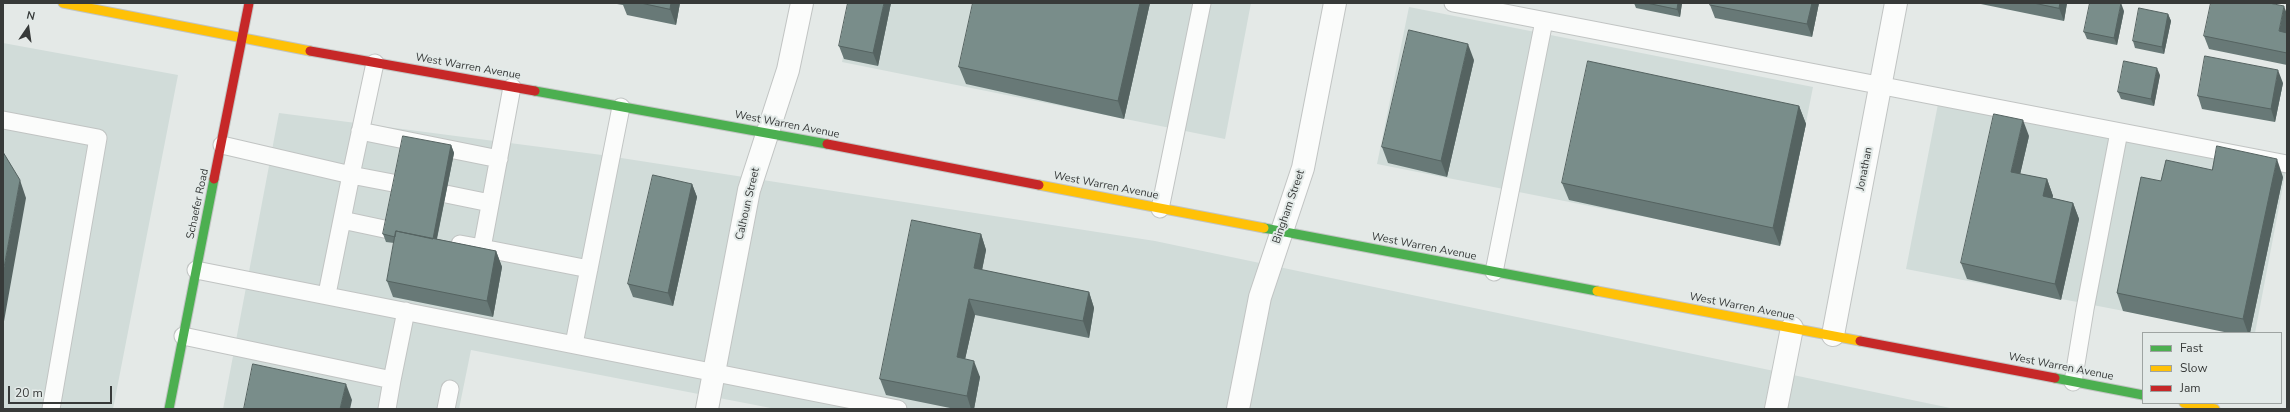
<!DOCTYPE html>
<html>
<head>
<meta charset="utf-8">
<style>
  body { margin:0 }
  #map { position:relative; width:2290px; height:412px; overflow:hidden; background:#e4e9e7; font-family:"Nunito Sans",sans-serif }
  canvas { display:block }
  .frame { position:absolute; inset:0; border:4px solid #373a39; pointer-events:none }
  .legend { position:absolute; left:2142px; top:332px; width:140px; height:72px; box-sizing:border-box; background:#e3eae8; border:1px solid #9ea4a2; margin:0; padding:5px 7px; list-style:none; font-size:12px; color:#373a39 }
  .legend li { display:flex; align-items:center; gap:8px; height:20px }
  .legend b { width:20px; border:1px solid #9ea4a2 }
  .north { position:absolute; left:8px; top:8px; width:40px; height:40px; -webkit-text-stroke:3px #e3eae8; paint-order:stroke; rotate:13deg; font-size:11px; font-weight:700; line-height:16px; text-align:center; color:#373a39 }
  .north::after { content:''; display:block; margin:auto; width:14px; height:18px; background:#373a39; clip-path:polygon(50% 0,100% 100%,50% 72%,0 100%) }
  .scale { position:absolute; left:8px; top:386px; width:104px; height:18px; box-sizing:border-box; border:2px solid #373a39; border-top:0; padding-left:5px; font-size:12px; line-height:14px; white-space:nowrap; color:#373a39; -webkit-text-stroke:3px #e3eae8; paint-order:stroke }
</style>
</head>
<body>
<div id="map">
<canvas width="2290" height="412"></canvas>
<div class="frame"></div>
<ul class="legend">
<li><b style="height:5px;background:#4caf50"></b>Fast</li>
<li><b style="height:5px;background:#ffc107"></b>Slow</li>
<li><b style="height:5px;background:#c62828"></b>Jam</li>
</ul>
<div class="north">N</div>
<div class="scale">20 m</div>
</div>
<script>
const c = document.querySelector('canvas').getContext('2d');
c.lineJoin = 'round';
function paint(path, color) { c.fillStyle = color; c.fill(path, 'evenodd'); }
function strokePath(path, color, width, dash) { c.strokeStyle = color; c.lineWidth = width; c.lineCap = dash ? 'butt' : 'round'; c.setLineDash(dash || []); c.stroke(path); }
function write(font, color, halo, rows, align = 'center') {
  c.font = font + ' "Nunito Sans",sans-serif'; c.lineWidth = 4; c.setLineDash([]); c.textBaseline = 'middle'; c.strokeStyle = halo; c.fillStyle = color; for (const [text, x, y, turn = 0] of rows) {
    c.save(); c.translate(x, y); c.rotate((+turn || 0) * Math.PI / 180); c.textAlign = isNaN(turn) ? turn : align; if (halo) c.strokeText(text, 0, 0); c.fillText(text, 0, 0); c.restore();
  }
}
paint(new Path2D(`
  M854,3H1251L1225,139L842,62Z
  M1409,7L1813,87L1782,244L1377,164Z
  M3,43L178,75L113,409H3Z
  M1938,104L2286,170L2255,333H2238L1906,269Z
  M279,113L602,155L1155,241L1955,409H776L471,350L459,409H223Z`), '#d1dcd9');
const lane = new Path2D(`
  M1453,3L2287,164
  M3,120L98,138L51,409
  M360,131L499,159
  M222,145L351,175L375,63
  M446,194L490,203
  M1160,209L1202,3
  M342,220L389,230
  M460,244L482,248L512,87
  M482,248L589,269
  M196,270L898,409
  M1494,272L1544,21
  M327,294L351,175L398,184
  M183,336L392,380L387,409
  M574,344L621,107
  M392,380L406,311
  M2073,382L2085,309L2119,132
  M446,409L450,389`);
const street = new Path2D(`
  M1833,335L1896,3
  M707,409L749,190L788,70L802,3
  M1238,409L1260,297L1303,168L1335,3
  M1776,409L1792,328`);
const fast = new Path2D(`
  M535,91L827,144
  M1264,228L1597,291
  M2055,378L2143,395
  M169,409L214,179`);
const slow = new Path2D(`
  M63,3L310,51
  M1039,185L1264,228
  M1597,291L1860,341
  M2184,403L2215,409`);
const jam = new Path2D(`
  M310,51L535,91
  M827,144L1039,185
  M214,179L249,3
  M1860,341L2055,378`);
strokePath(lane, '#c1c4c3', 19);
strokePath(street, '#c1c4c3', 24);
strokePath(fast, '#c1c4c3', 11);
strokePath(slow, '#c1c4c3', 11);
strokePath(jam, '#c1c4c3', 11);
strokePath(lane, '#fbfcfb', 17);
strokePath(street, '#fbfcfb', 22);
strokePath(fast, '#4caf50', 9);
strokePath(slow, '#ffc107', 9);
strokePath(jam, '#c62828', 9);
paint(new Path2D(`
  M611,3H680L676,25L627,15L623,5Z
  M891,3L878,66L844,59L839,46Z
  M1150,3L1124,119L966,84L959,67Z
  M1634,3H1682L1680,17L1636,8Z
  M1819,3L1812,37L1715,18L1710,5Z
  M1976,3H2067L2064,21Z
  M2124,11L2117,45L2087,39L2084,32Z
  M2168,14L2171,21L2164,54L2135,48L2133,41Z
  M2286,33H2287V65L2209,49L2204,36Z
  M1474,60L1447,177L1388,163L1382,147Z
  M2160,75L2154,106L2121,99L2118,92Z
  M2283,83L2275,122L2202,109L2198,96Z
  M1799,106L1806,124L1780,246L1569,200L1562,183Z
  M2029,136L2020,174L2047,179L2053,196L2052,198L2073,203L2079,219L2061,300L1967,279L1961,263Z
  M451,145L454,153L437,239L496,251L502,267L493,317L393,297L387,281L394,243L386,242L383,234Z
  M2212,170L2283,177L2250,333H2229L2123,311L2117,293L2161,181Z
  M692,184L697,197L673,306L633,297L628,284Z
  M981,234L986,250L982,270L1089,292L1094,308L1089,338L975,315L965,359L980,377L974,409H955L886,395L880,379Z`), '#687977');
paint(new Path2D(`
  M671,3H680L676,25L670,9Z
  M884,3H891L878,66L873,53Z
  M1140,3H1150L1124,119L1118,101Z
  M1678,3H1682L1680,17L1677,9Z
  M1812,3H1819L1812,37L1807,24Z
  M2060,3H2067L2064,21L2059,8Z
  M2121,3L2124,11L2117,45L2114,38Z
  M2284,6L2287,14V28L2284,44L2279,31Z
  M2168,14L2171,21L2164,54L2162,47Z
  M1468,44L1474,60L1447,177L1441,161Z
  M2157,68L2160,75L2154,106L2151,99Z
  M2278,70L2283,83L2275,122L2271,109Z
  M1799,106L1806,124L1780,246L1773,228Z
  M2023,120L2029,136L2017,188L2011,172Z
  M451,145L454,153L434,252L432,244Z
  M2277,159L2283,177L2250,333H2248L2243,319Z
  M2047,179L2053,196L2049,212L2043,196Z
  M20,180L26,198L3,327V273Z
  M692,184L697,197L673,306L668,293Z
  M2073,203L2079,219L2061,300L2055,284Z
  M981,234L986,250L979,285L974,268Z
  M496,251L502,267L493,317L487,301Z
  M1089,292L1094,308L1089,338L1083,321Z
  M969,299L975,315L962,373L957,357Z
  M974,361L980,377L974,409H971L967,396Z
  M346,384L352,400L350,409H340Z`), '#556361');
const building = new Path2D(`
  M641,3H671L670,9Z
  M848,3H884L873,53L839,46Z
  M973,3H1140L1118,101L959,67Z
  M1647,3H1678L1677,9Z
  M1711,3H1812L1807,24L1710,5Z
  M2034,3H2060L2059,8Z
  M2090,3H2121L2114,38L2084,32Z
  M2211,3H2269L2284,6L2279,31L2287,33V53L2204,36Z
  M2139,8L2168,14L2162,47L2133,41Z
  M1409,30L1468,44L1441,161L1382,147Z
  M2205,56L2278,70L2271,109L2198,96Z
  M1588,61L1799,106L1773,228L1562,183Z
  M2124,61L2157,68L2151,99L2118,92Z
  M1994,114L2023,120L2011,172L2047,179L2043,196L2073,203L2055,284L1961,263Z
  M403,136L451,145L433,239L396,231L395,237L383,234Z
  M2217,146L2277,159L2243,319L2117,293L2141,177L2161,181L2166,160L2212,170Z
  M3,152L20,180L3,273Z
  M653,175L692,184L668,293L628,284Z
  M912,220L981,234L974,268L1089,292L1083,321L969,299L957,357L974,361L967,396L880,379Z
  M396,231L496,251L487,301L387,281Z
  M253,364L346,384L340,409H244Z`);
paint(building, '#798d8a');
strokePath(building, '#556361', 1);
write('11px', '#373a39', '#e3eae8', [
  ["West Warren Avenue",468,67,10],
  ["West Warren Avenue",787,125,11],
  ["Jonathan",1865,169,-79],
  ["West Warren Avenue",1106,186,11],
  ["Schaefer Road",198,204,-78],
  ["Calhoun Street",748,204,-77],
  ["Bingham Street",1289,207,-71],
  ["West Warren Avenue",1424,247,11],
  ["West Warren Avenue",1742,307,11],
  ["West Warren Avenue",2061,367,11]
]);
</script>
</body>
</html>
